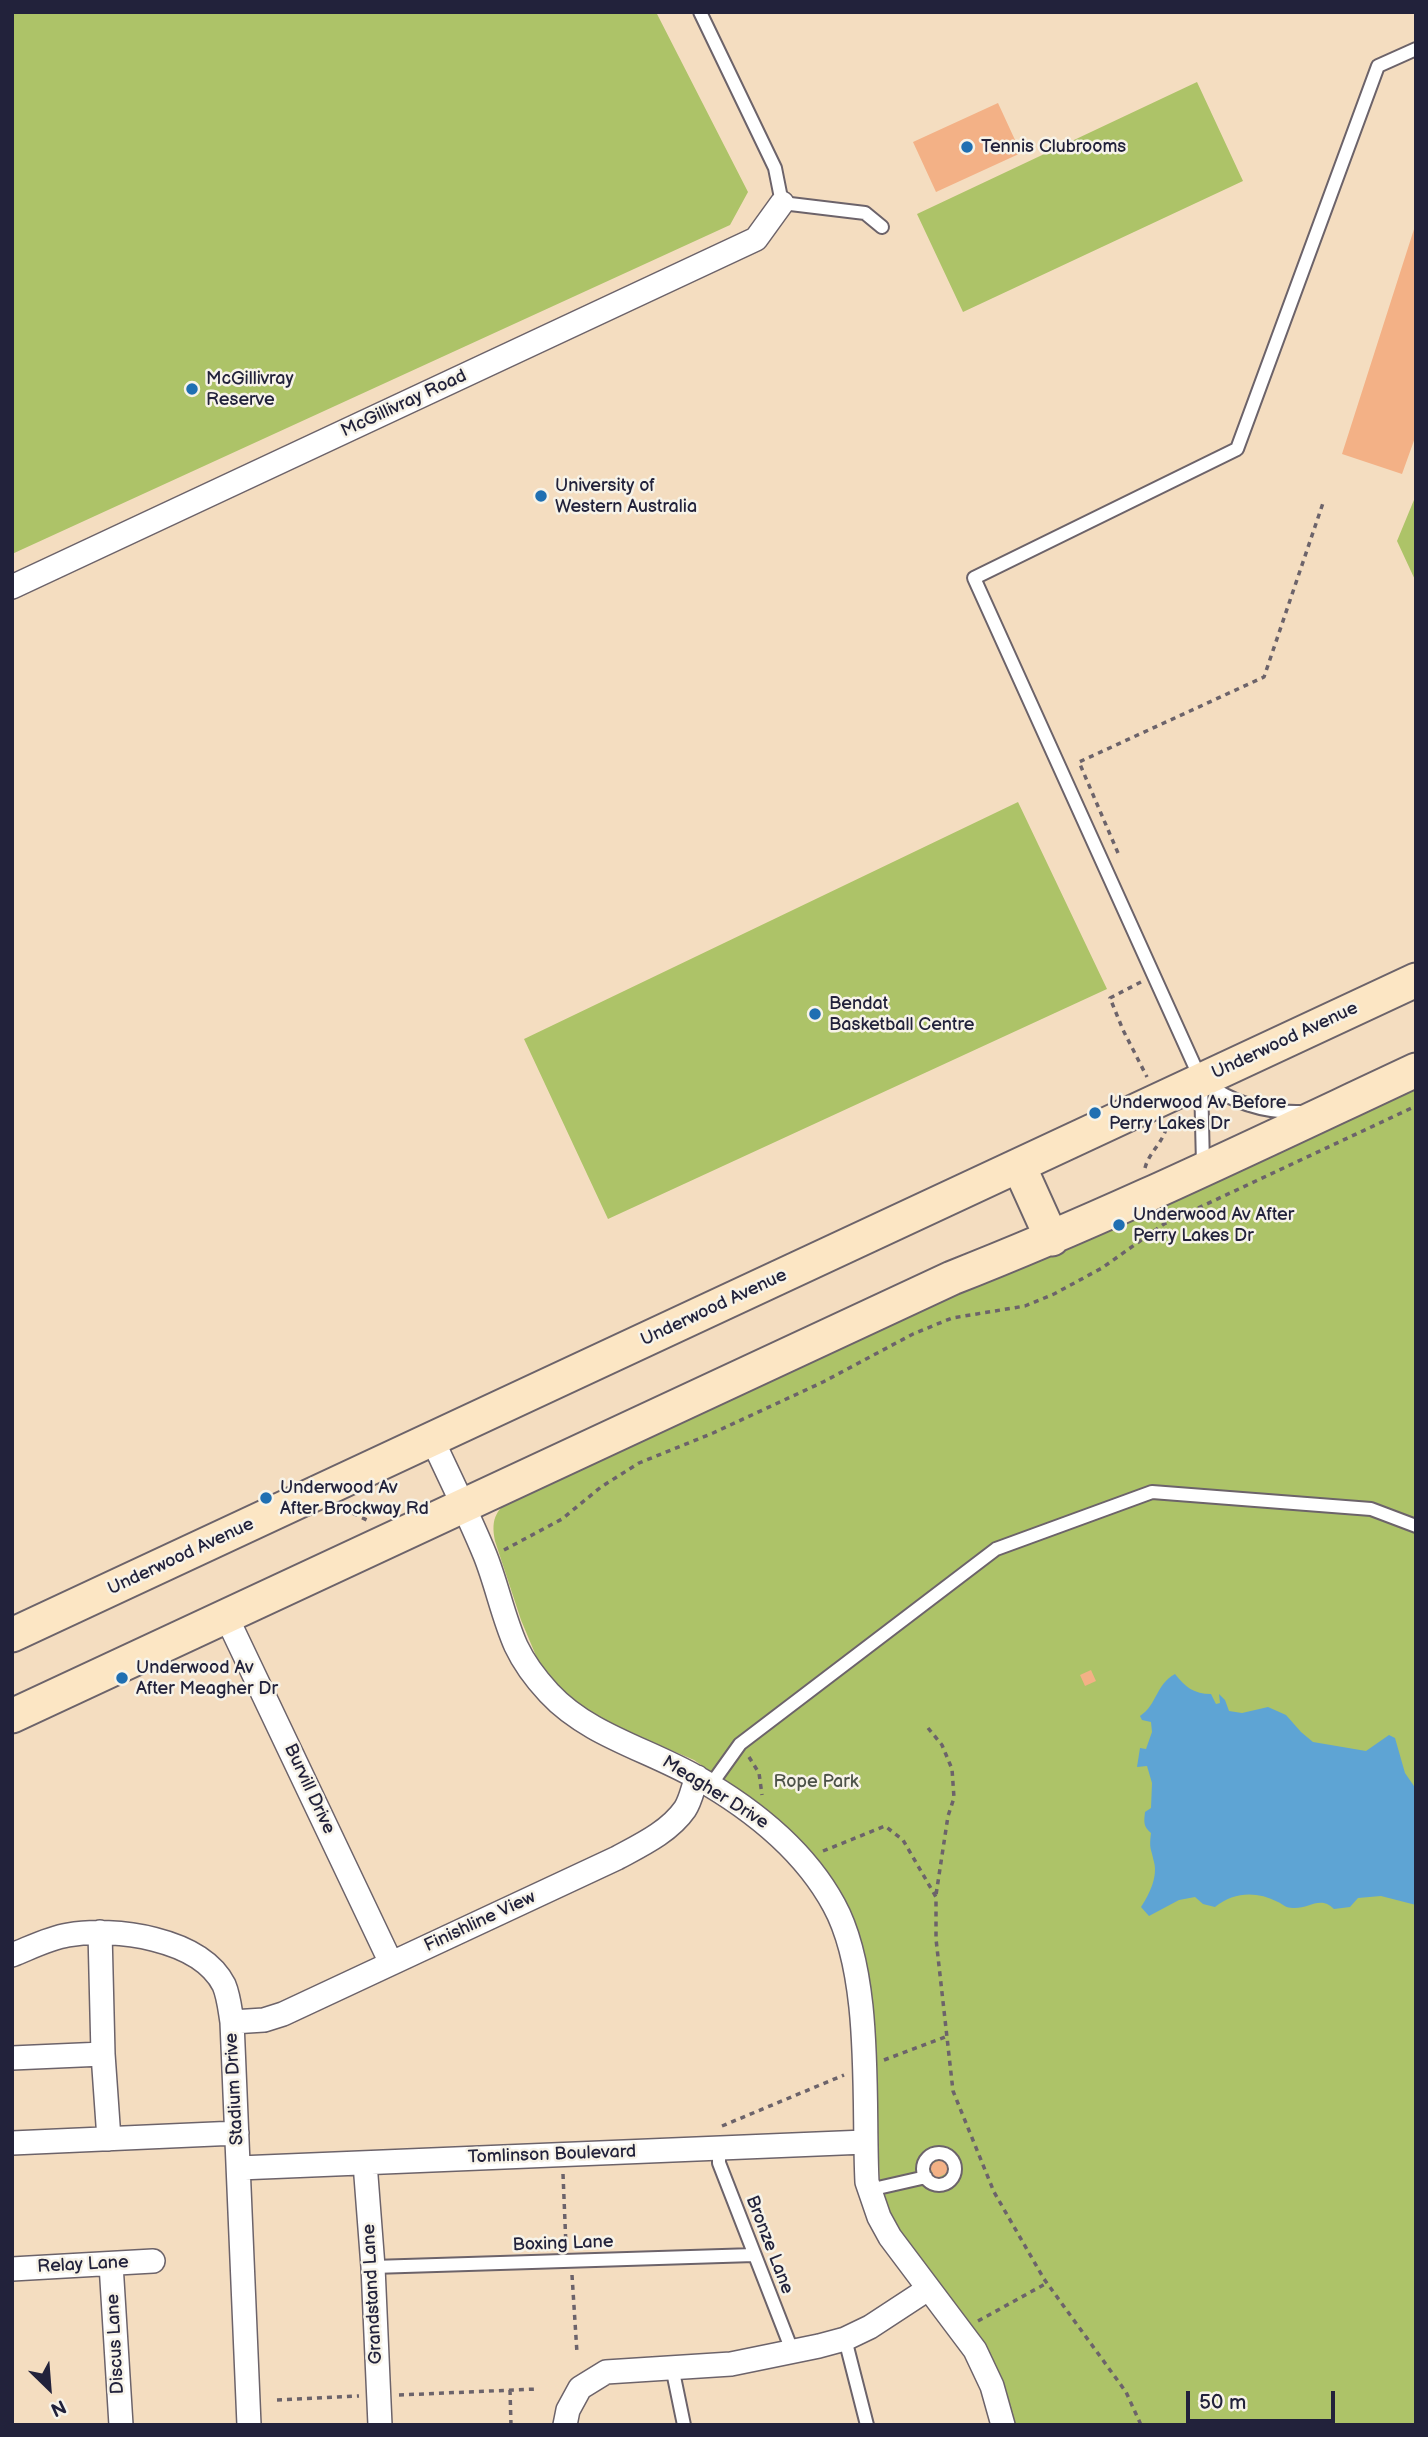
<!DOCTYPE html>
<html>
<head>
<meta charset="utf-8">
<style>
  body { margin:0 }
  #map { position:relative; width:1428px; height:2437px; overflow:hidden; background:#f4ddc0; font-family:"Balsamiq Sans",sans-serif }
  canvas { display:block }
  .frame { position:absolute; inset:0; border:14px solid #22223b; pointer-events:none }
  .north { position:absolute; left:14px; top:2353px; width:70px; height:70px; -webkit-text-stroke:5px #f7f3e8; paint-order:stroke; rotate:155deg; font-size:19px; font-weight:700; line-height:28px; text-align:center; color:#22223b }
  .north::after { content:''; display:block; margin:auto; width:24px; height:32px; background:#22223b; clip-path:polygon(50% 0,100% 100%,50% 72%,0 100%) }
  .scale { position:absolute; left:1186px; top:2391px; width:149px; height:32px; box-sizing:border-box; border:4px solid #22223b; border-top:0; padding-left:9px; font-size:21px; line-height:24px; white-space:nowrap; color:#22223b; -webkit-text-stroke:5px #f7f3e8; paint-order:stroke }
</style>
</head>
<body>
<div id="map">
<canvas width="1428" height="2437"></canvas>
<div class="frame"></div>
<div class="north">N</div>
<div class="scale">50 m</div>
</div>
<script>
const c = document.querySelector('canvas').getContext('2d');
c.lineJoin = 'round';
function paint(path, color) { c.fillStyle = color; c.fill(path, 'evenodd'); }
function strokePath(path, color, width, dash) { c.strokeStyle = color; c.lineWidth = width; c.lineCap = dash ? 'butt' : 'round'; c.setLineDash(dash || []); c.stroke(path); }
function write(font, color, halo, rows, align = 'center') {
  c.font = font + ' "Balsamiq Sans",sans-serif'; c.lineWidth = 5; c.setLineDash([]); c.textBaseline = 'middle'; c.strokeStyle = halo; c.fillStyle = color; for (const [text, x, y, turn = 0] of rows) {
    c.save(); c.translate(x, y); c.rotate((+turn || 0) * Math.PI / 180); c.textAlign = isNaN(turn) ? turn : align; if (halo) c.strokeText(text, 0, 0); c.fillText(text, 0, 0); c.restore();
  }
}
paint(new Path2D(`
  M12,12H656L748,192L730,225L12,554Z
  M1197,82L1243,181L963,312L917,214Z
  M1416,495V582L1397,541Z
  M1018,802L1107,989L608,1219L524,1039Z
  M1416,1084V2425H1013L1004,2385L990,2354L970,2324L906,2244L890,2216L880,2189L876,2075L829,1877L769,1812L694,1760L601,1720L566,1696L539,1663L521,1620L495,1541C490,1518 497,1508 516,1496Z`), '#adc368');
paint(new Path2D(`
  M1175,1674C1185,1687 1194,1694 1211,1694L1216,1704L1220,1703L1219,1694L1225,1700L1229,1711L1242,1713L1268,1707L1286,1715L1301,1732L1313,1742L1366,1751L1389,1735L1395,1738L1405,1773L1416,1789V1905L1381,1896L1358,1898L1350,1907L1334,1909C1320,1895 1309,1909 1293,1908C1286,1908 1284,1905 1278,1902C1256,1891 1234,1892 1215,1907L1203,1904L1195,1897L1179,1900L1149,1916L1141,1907C1149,1895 1158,1877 1154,1862C1151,1847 1149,1850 1151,1833C1143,1826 1144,1822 1145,1812L1151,1808L1152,1783L1147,1766L1137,1767L1140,1748L1146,1749L1152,1732L1151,1722L1142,1720L1140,1716C1157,1705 1156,1684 1175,1674Z`), '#5ea4d4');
paint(new Path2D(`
  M998,103L1021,153L936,192L913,142Z
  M1415,226L1416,435L1402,474L1342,454Z
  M1091,1670L1096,1681L1085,1686L1080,1675Z
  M945,2158L951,2171L935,2179L929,2165Z`), '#f3b186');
const service = new Path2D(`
  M700,12L775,168L782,203L865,213L882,227
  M1204,1082C1233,1103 1265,1113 1301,1112
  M1203,1165L1201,1080L974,578L1237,449L1378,66L1416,49
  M710,1786L740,1744L996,1549L1152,1492L1371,1509L1416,1526
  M719,2149V2163L793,2353
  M923 2169a16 16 0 1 1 32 0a16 16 0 1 1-32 0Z
  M869,2190L926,2177
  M373,2267L754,2255
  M845,2339L867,2425
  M672,2367L684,2425`);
const minor = new Path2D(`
  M12,587L756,239L782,203
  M432,1439C450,1478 469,1516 485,1555C497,1585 503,1617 516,1646C524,1663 536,1679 549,1693C588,1735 647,1749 696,1777C751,1808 803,1848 834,1905C873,1976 863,2102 867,2182L879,2217L890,2237L975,2350L992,2386L1003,2425
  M226,1616L391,1963
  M100,1932L103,2054L109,2139
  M12,1955C30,1948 49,1938 68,1935C114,1927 200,1938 224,1985C229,1997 230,2010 232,2022L249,2425
  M232,2022L264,2020L283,2014L617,1858C641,1845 669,1832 685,1809C691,1800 693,1787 697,1777
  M12,2058L103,2054
  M12,2143L237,2133
  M365,2163L373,2267L380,2425
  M239,2168L865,2142
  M111,2264L121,2425
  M12,2269L153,2261
  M565,2425L568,2410L580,2388L606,2372L731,2364L819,2346L845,2339L870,2327L928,2289`);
const secondary = new Path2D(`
  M1019,1166L1052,1239
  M12,1635L1416,980
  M12,1716L952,1278C1110,1216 1262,1142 1416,1070`);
strokePath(service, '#6c636a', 16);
strokePath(minor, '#6c636a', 26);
strokePath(secondary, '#6c636a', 37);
strokePath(new Path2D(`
  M1118,853L1079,762L1264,677L1323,503
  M1141,982L1110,998L1123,1030L1147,1077
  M1145,1168C1149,1152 1164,1142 1167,1125
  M344,1509L369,1521
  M504,1550L562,1519L601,1487L639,1463L713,1433L823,1382L913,1334L952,1318L1025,1306L1054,1294L1102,1268L1164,1224L1416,1106
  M928,1728L942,1745L952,1769L954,1798L948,1816L936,1895
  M749,1757L759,1773L762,1795
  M823,1851L885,1826L903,1840L936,1897V1939L953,2091L994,2192L1044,2279L1126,2392L1141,2425
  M884,2060L948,2036
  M722,2126L844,2075
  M563,2174L566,2246
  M572,2275L577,2353
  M978,2321L1047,2283
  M510,2390L511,2425
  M399,2395L537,2389
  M277,2400L359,2396`), '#6c636a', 3.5, [5, 5]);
strokePath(service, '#fff', 12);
strokePath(minor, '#fff', 23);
strokePath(secondary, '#fce6c4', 33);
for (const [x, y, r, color] of [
  [967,147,7,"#1f6fb2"],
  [192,389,7,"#1f6fb2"],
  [541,496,7,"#1f6fb2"],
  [815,1014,7,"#1f6fb2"],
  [1095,1113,7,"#1f6fb2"],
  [1119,1225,7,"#1f6fb2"],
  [266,1498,7,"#1f6fb2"],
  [122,1678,7,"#1f6fb2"]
]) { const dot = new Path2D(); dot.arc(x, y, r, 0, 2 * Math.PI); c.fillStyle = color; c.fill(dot); strokePath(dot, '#f7f3e8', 2.5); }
write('18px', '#22223b', '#f7f3e8', [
  ["Tennis Clubrooms",981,147],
  ["McGillivray",206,379],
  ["Reserve",206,400],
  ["University of",555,486],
  ["Western Australia",555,507],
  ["Bendat",829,1004],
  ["Basketball Centre",829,1025],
  ["Underwood Av Before",1109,1103],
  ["Perry Lakes Dr",1109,1124],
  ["Underwood Av After",1133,1215],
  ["Perry Lakes Dr",1133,1236],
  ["Underwood Av",280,1488],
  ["After Brockway Rd",280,1509],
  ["Underwood Av",136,1668],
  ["After Meagher Dr",136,1689]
], 'left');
write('18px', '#22223b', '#f7f3e8', [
  ["McGillivray Road",404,404,-25],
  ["Underwood Avenue",1285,1041,-25],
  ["Underwood Avenue",714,1308,-25],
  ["Underwood Avenue",181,1557,-25],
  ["Burvill Drive",309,1789,65],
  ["Meagher Drive",715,1793,32],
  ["Finishline View",480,1922,-25],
  ["Stadium Drive",235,2089,-93],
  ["Tomlinson Boulevard",552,2155,-2],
  ["Boxing Lane",563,2244,-2],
  ["Bronze Lane",769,2245,69],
  ["Relay Lane",83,2265,-3],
  ["Grandstand Lane",373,2294,-93],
  ["Discus Lane",116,2344,-93]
]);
write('18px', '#4c5248', '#f7f3e8', [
  ["Rope Park",816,1782]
]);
</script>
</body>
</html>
